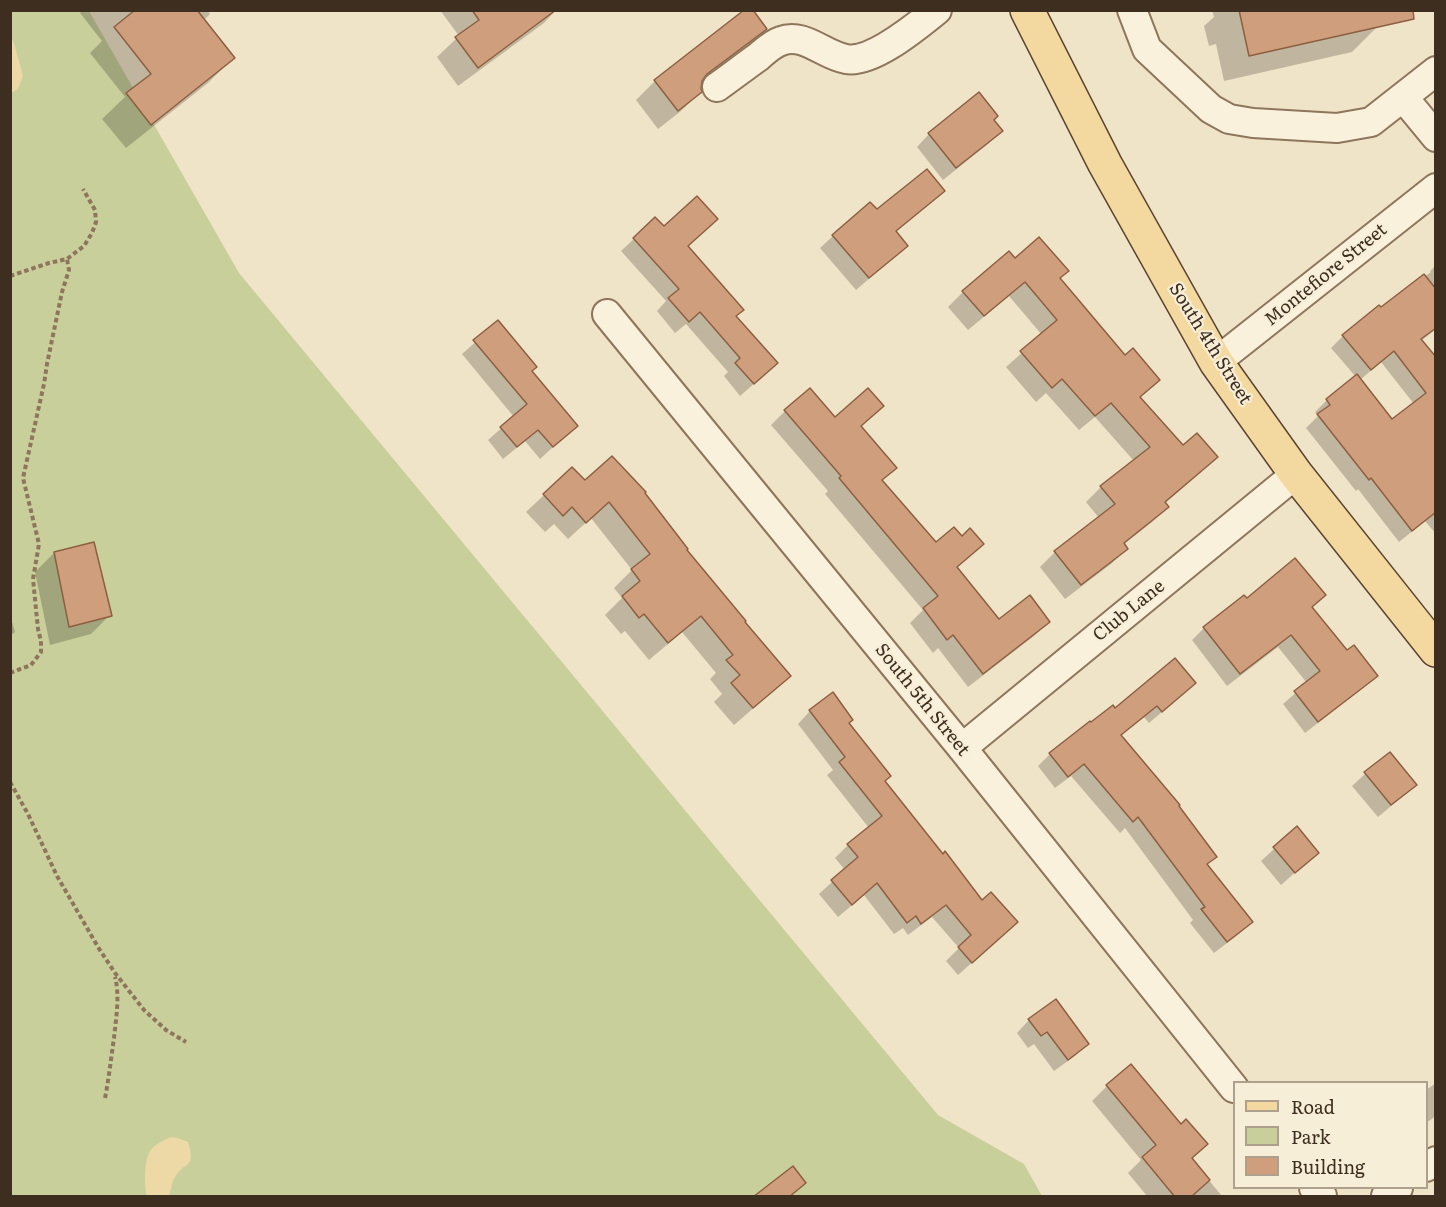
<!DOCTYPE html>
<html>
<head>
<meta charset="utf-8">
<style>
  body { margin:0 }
  #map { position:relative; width:1446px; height:1207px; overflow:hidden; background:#f0e4c8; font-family:Literata,serif }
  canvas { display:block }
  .frame { position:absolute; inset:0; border:12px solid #3d2e20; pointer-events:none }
  .legend { position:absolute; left:1233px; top:1081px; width:195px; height:108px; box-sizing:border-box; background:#f7eed8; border:2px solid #ada18e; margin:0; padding:8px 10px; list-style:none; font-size:18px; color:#3d2e20 }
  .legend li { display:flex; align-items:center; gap:12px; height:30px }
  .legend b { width:30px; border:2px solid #ada18e }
</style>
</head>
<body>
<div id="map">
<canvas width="1446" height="1207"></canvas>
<div class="frame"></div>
<ul class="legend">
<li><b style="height:8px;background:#f3d9a0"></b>Road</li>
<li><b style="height:16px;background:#c9cf9b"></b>Park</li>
<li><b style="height:16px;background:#cf9f7d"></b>Building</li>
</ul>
</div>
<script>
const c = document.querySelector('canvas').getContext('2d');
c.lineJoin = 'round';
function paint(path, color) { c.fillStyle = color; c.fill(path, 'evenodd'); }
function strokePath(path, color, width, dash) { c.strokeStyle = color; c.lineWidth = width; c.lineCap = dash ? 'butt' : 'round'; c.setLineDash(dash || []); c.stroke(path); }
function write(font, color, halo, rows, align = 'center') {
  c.font = font + ' Literata,serif'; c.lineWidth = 4.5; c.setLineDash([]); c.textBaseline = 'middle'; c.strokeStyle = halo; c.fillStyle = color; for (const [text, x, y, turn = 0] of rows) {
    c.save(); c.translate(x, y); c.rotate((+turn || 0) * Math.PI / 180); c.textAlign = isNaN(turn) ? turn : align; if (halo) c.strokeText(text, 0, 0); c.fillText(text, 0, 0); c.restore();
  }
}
paint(new Path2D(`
  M11,11H89L239,273L938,1115L1024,1164L1042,1196H11Z`), '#c9cf9b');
paint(new Path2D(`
  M11,37L14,43L23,76L18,89L11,93Z
  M171,1137L178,1138L188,1142C196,1170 186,1159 175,1177C172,1182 171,1190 169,1196H147C144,1186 144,1161 150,1151C155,1144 164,1140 171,1137Z`), '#ecd9a5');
paint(new Path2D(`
  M83,10H207L210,14L203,21L233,58L208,83L126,148L102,119L125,97L90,53L102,41L80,13Z
  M440,10H556L544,23L458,86L437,57L459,36Z
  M1212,10H1381L1377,27L1352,52L1224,81L1216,44L1209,46L1204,26L1214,17Z
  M765,29L746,48L701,82L700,92L681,111L658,129L636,100L655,81Z
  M992,120L1001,131L988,144L943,180L917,147L929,134Z
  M930,203L895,232L893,258L856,290L820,248L833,236L877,211Z
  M655,219L735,317L764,375L740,396L724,376L728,372L686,324L675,333L657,311L666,301L621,251Z
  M1014,260L1059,279L1125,357L1158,380L1139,398L1182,447L1216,457L1201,472L1164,504L1167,507L1152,522L1123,545L1126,549L1111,564L1065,599L1040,567L1055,552L1099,518L1086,502L1101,487L1134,461L1095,417L1079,430L1046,393L1036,402L1006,367L1042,335L1009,296L968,330L948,307L963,292Z
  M1436,265V329L1421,341L1436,431V534L1425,521L1399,542L1358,489L1356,491L1306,428L1318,416L1315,412L1327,400L1356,377L1331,348L1343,336L1379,307L1381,309L1431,272L1430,271ZM1381,362L1414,404L1391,421L1360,380Z
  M498,322L530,371L576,426L540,459L525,441L503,459L488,440L514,417L462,354Z
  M882,406L860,427L895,468L881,481L936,544L961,538L982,544L957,568L999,621L1048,622L1034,636L968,687L938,648L933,653L910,623L923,610L825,494L828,491L771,425L785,411L835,419Z
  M585,482L685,550L743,622L789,676L771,693L734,725L714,702L722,694L710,679L716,673L682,632L649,660L625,631L621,634L605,615L622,598L614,588L632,570L591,518L568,539L554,524L545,532L526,512L544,495Z
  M54,553L110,615L91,634L50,645L35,572Z
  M1324,595L1311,608L1347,652L1376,676L1363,688L1305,733L1283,704L1307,683L1278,647L1227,686L1192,640L1204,628L1246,600Z
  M10,615L15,632L10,636Z
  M1194,683L1182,695L1149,723L1144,717L1120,736L1215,856L1206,865L1251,922L1239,934L1214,953L1190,923L1193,920L1125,828L1120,833L1071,776L1055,788L1038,766L1050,754L1115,711Z
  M810,711L848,723L883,782L1003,935L958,975L946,961L959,948L932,917L908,935L903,928L894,934L864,895L838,917L819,894L845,870L835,858L848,845L869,828L827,775L833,770L798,724Z
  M1390,754L1415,785L1402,797L1378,817L1352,786L1365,774Z
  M1297,828L1317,853L1281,885L1261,861Z
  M1029,1020L1087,1044L1075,1056L1054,1071L1034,1044L1028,1048L1017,1033Z
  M1130,1066L1191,1159L1222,1196H1147L1128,1173L1141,1160L1092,1101L1107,1086Z
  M1436,1083V1116L1426,1123V1090Z`), '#0003');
const building = new Path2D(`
  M135,10H197L235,58L151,125L126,93L151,74L114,27Z
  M472,10H556L478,68L455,37L479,20Z
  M744,10H753L767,29L707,74L702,81L701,88L702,92L678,111L654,80Z
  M1239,10H1413L1414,19L1249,56Z
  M979,92L998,116L994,120L1003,131L956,168L928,133Z
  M927,169L945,191L896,231L908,246L869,278L832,235L870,202L877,209Z
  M697,196L718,219L688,246L744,310L736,316L778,363L754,384L735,363L740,358L700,312L689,322L668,298L679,289L633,238L655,217L664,226Z
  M1039,237L1069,271L1060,278L1125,355L1133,348L1160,380L1140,397L1183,445L1197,433L1218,457L1165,502L1169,507L1124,543L1128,549L1081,585L1054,551L1115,504L1100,486L1150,447L1111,403L1095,416L1062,379L1052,388L1020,351L1057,320L1025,282L984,316L962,291L1009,251L1015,258Z
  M1424,274L1436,289V328L1421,339L1436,357V512L1412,531L1371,478L1369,480L1317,414L1330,405L1326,399L1357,374L1392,419L1426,393L1394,351L1371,370L1342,335L1379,305L1381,307Z
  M498,320L537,367L532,371L578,426L553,447L538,430L517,447L500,427L527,404L473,340Z
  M810,388L835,417L868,388L884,406L861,426L897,468L882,480L936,542L954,527L962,536L970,528L984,544L957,567L999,619L1030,595L1050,622L983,674L953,635L947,640L923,608L938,596L839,478L841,476L784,410Z
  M612,456L646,492L645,493L688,549L687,550L746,621L745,622L791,676L753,708L731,683L740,675L726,660L733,655L701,616L668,643L644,614L639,618L622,596L640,581L631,569L650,554L609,502L586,523L572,507L563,516L543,494L572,467L585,480Z
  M94,542L112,616L69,627L54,552Z
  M1295,558L1326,595L1312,607L1347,650L1354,645L1378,676L1318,722L1294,691L1320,671L1291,635L1240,674L1203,627L1244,595L1247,598Z
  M1175,658L1196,683L1162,712L1157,706L1121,735L1180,805L1179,806L1217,857L1207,864L1253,922L1227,942L1201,909L1205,907L1138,817L1133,822L1084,764L1068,777L1049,753L1090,721L1091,722L1113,705L1115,708Z
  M833,692L853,720L849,723L891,776L885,781L943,854L945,851L982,900L991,892L1018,922L972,963L958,947L971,935L946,905L921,924L916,916L907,923L877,883L852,905L831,880L858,857L847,844L882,816L839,762L845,757L809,710Z
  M1390,752L1417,785L1391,805L1364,772Z
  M1297,826L1319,853L1295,873L1273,847Z
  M1056,999L1089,1044L1068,1060L1047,1032L1041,1036L1028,1019Z
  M1131,1064L1181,1124L1186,1119L1208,1144L1192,1158L1210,1180L1191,1197H1175L1142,1157L1156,1145L1106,1085Z
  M793,1166L806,1183L789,1197H753Z`);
paint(building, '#cf9f7d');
strokePath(building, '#8d5f41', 1.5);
const minor = new Path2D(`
  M1132,10L1147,49L1211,109L1229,119L1253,123L1337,128L1371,122L1436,71
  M717,87C731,77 744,67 758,57C765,51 772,44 781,41C804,32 823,55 846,59C872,64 917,26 937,10
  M1403,97L1436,137
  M607,314L962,748L1234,1088
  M1216,362L1436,188
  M962,748L1296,474
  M1426,1167L1436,1161
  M1314,1188L1322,1196
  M1386,1196L1398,1188`);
const major = new Path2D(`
  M1027,10L1105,164L1216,362L1296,474L1436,650`);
strokePath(minor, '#8d765c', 32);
strokePath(major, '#5b4430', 36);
strokePath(new Path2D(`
  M10,276L49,263L67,259L84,246L92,233L96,222L95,210L83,189
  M10,673L31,665L41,652V641L38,629L33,579L39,544L23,478L44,384L47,364L62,292L69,270L67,259
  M10,782L28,814L57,876L98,947L115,973L144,1010L166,1030L186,1042
  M105,1098C109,1078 111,1058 114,1038C116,1018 120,996 115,977`), '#8d765c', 4, [4.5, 3]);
strokePath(minor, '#faf1dc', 28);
strokePath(major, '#f3d9a0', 33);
write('18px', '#3d2e20', '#f7eed8', [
  ["Montefiore Street",1326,275,-39],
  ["South 4th Street",1210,344,58],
  ["Club Lane",1129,611,-39],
  ["South 5th Street",922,700,51]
]);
</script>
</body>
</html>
